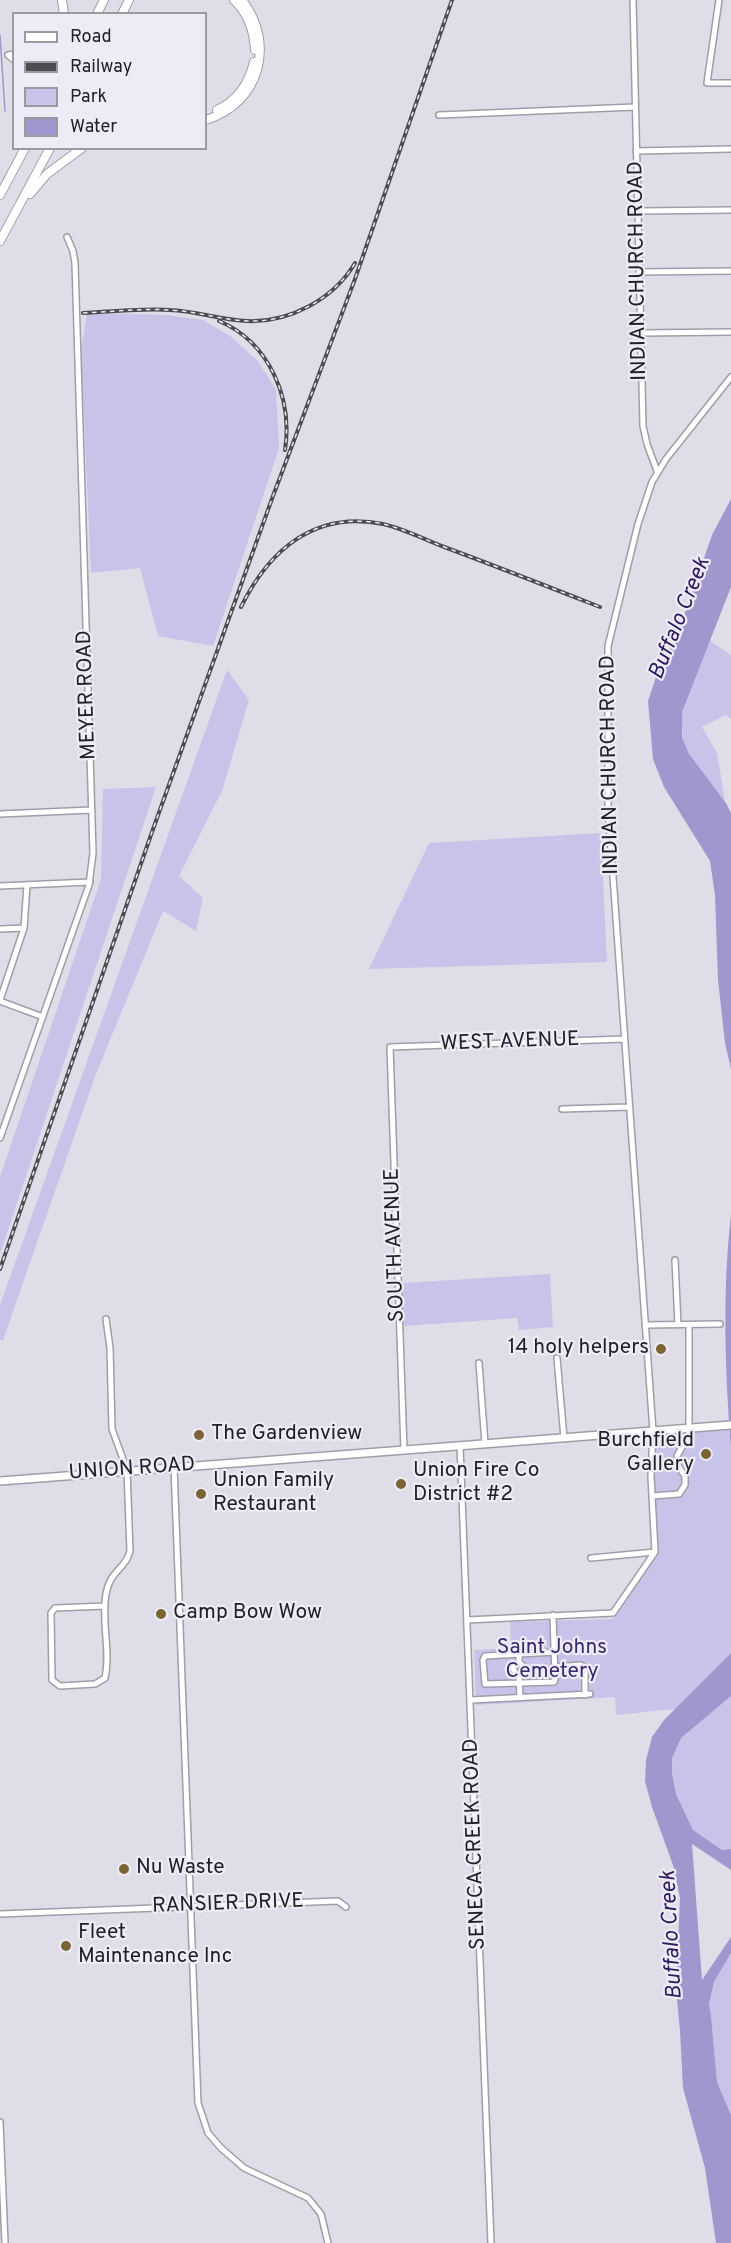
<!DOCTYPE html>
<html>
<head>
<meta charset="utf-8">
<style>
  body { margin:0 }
  #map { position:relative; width:731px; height:2243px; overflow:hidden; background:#dfdee8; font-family:Overpass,sans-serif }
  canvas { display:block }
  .legend { position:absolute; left:12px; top:12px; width:195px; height:138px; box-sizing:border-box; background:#ecebf6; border:2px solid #9b9aa2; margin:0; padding:8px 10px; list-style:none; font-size:18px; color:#212024 }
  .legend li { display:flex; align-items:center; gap:12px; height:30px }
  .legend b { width:30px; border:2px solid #9b9aa2 }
</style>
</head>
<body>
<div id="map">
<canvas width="731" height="2243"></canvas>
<ul class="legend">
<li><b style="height:8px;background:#fff"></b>Road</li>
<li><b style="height:8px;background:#4d4c51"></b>Railway</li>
<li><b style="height:16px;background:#c8c3e8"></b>Park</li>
<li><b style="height:16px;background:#a097cf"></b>Water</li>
</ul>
</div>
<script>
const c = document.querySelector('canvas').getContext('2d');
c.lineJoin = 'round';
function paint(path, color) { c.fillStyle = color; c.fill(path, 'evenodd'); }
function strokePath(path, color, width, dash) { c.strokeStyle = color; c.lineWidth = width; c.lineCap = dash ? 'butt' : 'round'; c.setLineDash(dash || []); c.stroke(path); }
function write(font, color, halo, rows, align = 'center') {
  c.font = font + ' Overpass,sans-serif'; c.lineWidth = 4.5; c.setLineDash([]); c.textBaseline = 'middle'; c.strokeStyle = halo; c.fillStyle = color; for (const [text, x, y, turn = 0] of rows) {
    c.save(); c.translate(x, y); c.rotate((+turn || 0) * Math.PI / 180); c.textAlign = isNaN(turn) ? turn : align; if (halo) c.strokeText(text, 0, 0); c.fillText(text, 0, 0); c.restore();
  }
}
paint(new Path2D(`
  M87,313L166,315L203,320L230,336L258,361L276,390L279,448L213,646L158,636L140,568L91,573L81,351Z
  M710,641L731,655V719L726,715L702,727L717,753L725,801C713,785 697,769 688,752C669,716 695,675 710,641Z
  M227,670L249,700L222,791L179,876L203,898L196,931L163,911L96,1074L3,1340H0V1305Z
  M156,787L0,1254V1177L101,879L103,789Z
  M601,833L607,962L369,969L429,843Z
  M550,1274L553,1327L519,1330L517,1318L404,1326L402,1283Z
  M729,1426L731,1450V1653L675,1709L616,1715L615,1697L476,1705L474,1650L511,1648L510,1622L613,1619V1613L655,1552L653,1520V1431Z
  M731,1696V1849L722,1850L693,1830L676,1794L672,1773V1758L680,1738Z
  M731,1953V2115L717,2082L711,2015L709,2004L714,1982Z`), '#c8c3e8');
paint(new Path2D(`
  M731,499V587L682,712V737L689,754L726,803L731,813V1069L725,1043L718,980L715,895L710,861L664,787L653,759L648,701L658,671L679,630L712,535Z
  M731,1214V1450C725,1371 722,1292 731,1214Z
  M731,1653V1696L681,1738L672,1758V1773L676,1794L693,1830L722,1850L731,1849V1870L692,1844L702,1980L731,1937V1953L714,1982L709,2004L711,2015L717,2082L731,2115V2243H716L705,2168L683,2088L680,2031L676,1989L680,1898L673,1865L652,1807L645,1781L646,1760L652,1737L664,1720Z`), '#a097cf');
strokePath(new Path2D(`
  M0,35L5,111`), '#a097cf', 1.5);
const minor = new Path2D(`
  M633,0L643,426L647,444L657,471
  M719,0L707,83H731
  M14,54L8,55L14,60
  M439,115L635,107
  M636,151L731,149
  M638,211L731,210
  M639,272L731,271
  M641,333L731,332
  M0,814L92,810
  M0,886L90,882
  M0,929L24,928
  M0,1000L24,928L27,885
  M0,1001L43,1017
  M562,1109L629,1107
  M0,1138L89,885L93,853L75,263L73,251L67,237
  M675,1260L678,1325
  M645,1325L720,1324
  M557,1358L564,1438
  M479,1363L485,1444
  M460,1446L491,2243
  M404,1450L390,1047L624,1039
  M174,1467L198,2103L208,2133L221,2148L244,2168L308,2198L321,2214L328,2243
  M652,1496L679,1494L685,1485V1476L678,1466L677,1456L689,1435V1325
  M591,1558L655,1552
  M105,1606L55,1608L51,1613L52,1680L60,1686L95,1684L105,1678C111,1651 101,1622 106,1594C110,1570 126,1569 130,1551L127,1470L112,1429L110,1348L106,1319
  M553,1615L555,1679L554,1682L485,1684L483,1660L485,1656L555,1652
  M467,1620L613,1613L655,1552L651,1477L653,1431L608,807V646L638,524L652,482L666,459L731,377
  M519,1654V1662L524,1667L523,1672L519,1676L520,1697
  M555,1667L581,1665L585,1668V1695
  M519,1676L516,1674L513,1668L519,1662
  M471,1700L590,1694
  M0,1914L338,1901L346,1907
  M0,2122L5,2243`);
const major = new Path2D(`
  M0,1481L731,1425`);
const highway = new Path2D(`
  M62,0L64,14
  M234,0C248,13 254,31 255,50
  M97,14L104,0
  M122,14L129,0
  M217,110C237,101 249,83 254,62
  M206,120C260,103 276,44 242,0
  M30,194L47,174L82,148
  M0,195L25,148
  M0,241L50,148`);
strokePath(minor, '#9f9ea8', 8);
strokePath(major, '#9f9ea8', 10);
strokePath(highway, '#9f9ea8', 10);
strokePath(minor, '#fff', 5);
strokePath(major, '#fff', 7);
strokePath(highway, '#fff', 8);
const rail = new Path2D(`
  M83,313C112,312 141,308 170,310C196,311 221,320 247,321C289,323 334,299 355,263
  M219,321C269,342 293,398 285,450
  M241,607C269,550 315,510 383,524C405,529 425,540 447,548C498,567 549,587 600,607
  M0,1269L152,832L273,496L355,279L452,0`);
strokePath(rail, '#4d4c51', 4);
strokePath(rail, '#ecebf6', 1.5, [4.5]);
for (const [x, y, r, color] of [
  [661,1349,6,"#7b6434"],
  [199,1435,6,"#7b6434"],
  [706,1454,6,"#7b6434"],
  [401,1484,6,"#7b6434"],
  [201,1494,6,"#7b6434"],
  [161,1614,6,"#7b6434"],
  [124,1869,6,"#7b6434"],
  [66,1946,6,"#7b6434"]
]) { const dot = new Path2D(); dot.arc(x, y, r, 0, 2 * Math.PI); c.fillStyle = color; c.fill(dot); strokePath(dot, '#ecebf6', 2); }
write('21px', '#212024', '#ecebf6', [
  ["INDIAN CHURCH ROAD",639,271,-91],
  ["MEYER ROAD",88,695,-92],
  ["INDIAN CHURCH ROAD",611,765,-91],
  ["WEST AVENUE",510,1043,-2],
  ["SOUTH AVENUE",396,1245,-92],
  ["UNION ROAD",132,1470,-4],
  ["SENECA CREEK ROAD",476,1844,-92],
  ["RANSIER DRIVE",228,1905,-2]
]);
write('21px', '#212024', '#ecebf6', [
  ["14 holy helpers",649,1349,"right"],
  ["The Gardenview",211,1435],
  ["Burchfield",694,1442,"right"],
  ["Gallery",694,1466,"right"],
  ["Union Fire Co",413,1472],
  ["District #2",413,1496],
  ["Union Family",213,1482],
  ["Restaurant",213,1506],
  ["Camp Bow Wow",173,1614],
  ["Nu Waste",136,1869],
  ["Fleet",78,1934],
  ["Maintenance Inc",78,1958]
], 'left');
write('21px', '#3a286c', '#ecebf6', [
  ["Saint Johns",552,1649],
  ["Cemetery",552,1673]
]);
write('italic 22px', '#2d195c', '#ecebf6', [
  ["Buffalo Creek",681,619,-68],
  ["Buffalo Creek",673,1935,-93]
]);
</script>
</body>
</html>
